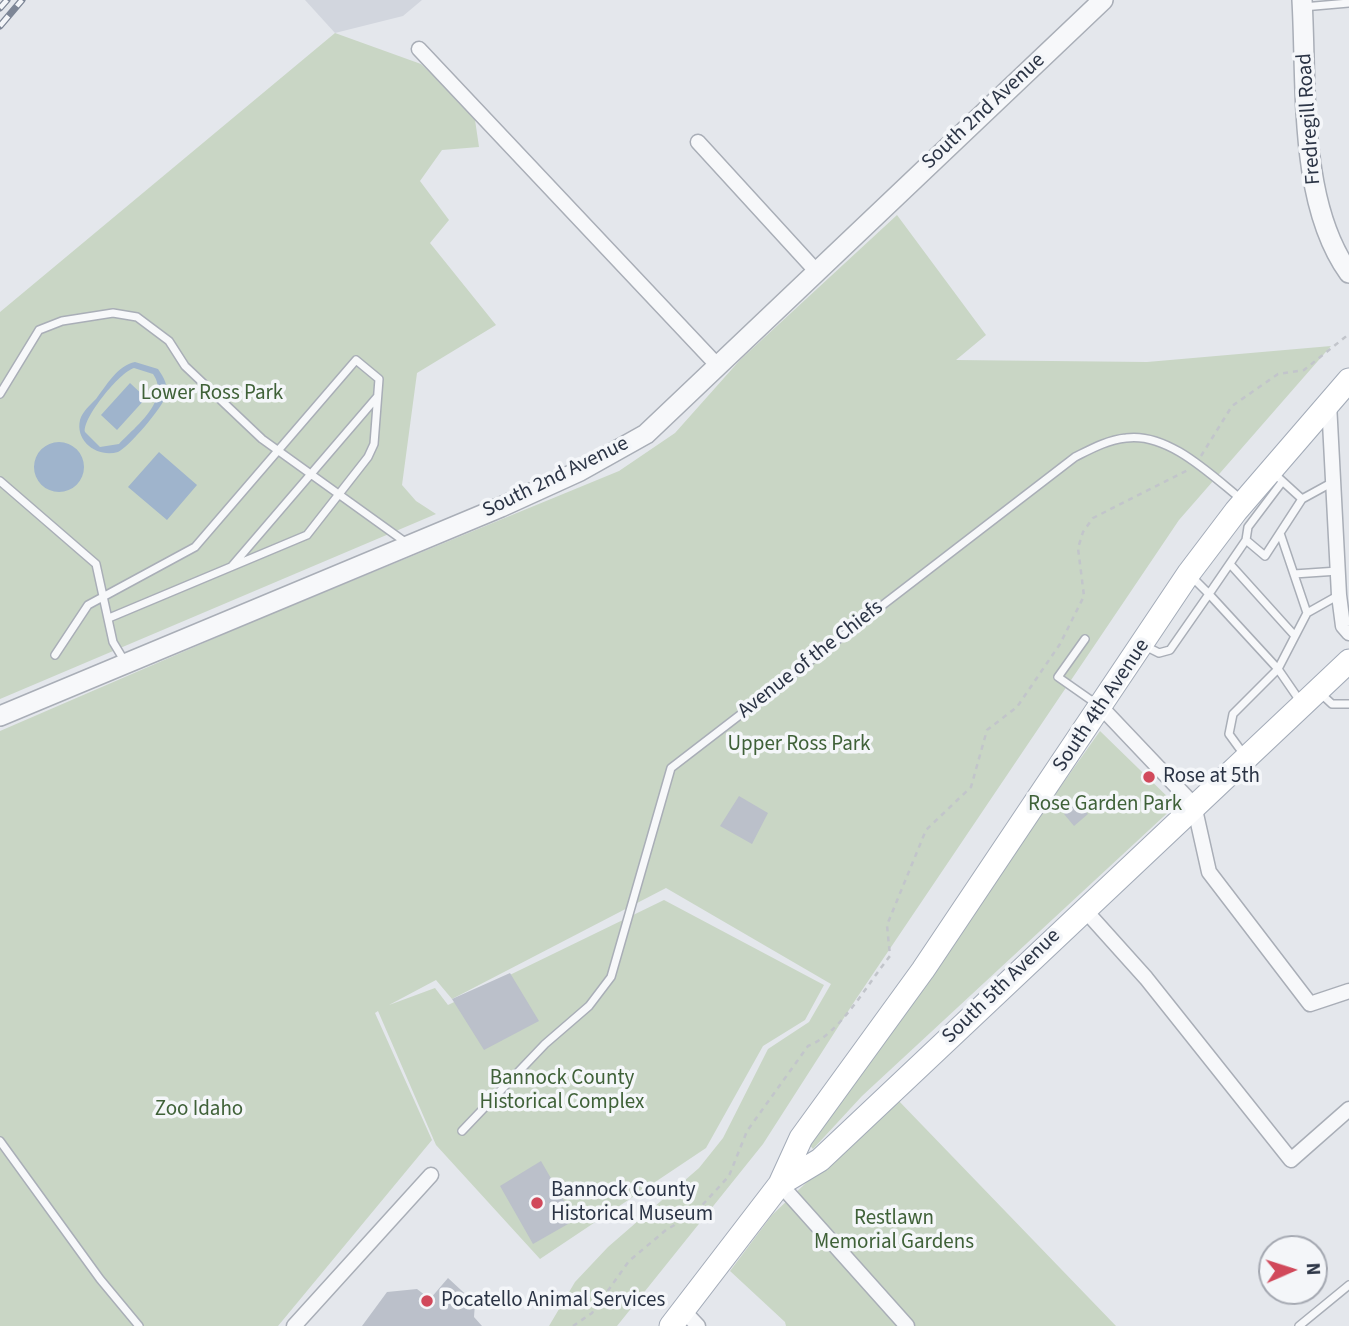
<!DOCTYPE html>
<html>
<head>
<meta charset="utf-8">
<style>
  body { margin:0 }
  #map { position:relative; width:1349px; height:1326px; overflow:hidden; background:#e4e7ec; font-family:"Source Sans 3",sans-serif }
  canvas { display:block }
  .north { position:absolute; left:1258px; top:1235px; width:70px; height:70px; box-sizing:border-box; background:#f4f6f9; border:2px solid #a4a8b1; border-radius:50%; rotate:87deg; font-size:19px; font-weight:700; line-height:28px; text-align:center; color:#2b3445 }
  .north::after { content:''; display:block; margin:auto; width:24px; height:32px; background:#d1495b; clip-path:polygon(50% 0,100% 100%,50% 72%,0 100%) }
</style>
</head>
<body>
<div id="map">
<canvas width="1349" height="1326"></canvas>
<div class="north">N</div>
</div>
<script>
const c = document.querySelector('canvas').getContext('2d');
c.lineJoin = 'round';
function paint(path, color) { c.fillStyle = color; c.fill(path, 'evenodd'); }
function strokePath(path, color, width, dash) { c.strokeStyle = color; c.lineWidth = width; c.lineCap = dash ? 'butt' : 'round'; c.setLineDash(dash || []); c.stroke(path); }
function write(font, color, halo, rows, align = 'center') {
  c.font = font + ' "Source Sans 3",sans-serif'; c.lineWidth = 7; c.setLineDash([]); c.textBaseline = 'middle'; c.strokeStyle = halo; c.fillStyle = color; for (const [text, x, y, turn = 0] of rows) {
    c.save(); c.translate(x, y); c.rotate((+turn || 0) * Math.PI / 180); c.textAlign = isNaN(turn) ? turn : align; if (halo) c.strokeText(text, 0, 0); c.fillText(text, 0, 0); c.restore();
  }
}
paint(new Path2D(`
  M305,0H422L403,16L335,33Z`), '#d2d6de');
paint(new Path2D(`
  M335,33L421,64L474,113L479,147L442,150L420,181L449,220L430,243L496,325L417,373L402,485L416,501L436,514L0,699V312Z
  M897,215L986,335L956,360L1147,362L1331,346L1179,520L856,999L763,1144L617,1326H549L575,1282L608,1247L699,1168L723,1138L768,1049L809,1022L831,984L666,888L452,999L436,980L389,1005L435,988L448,1005L664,900L824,985L805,1020L763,1046L706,1148L540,1259L436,1145L378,1011L375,1013L432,1140L278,1326H0V731L259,619L619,471L675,433L740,360Z
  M1100,731L1176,805L862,1096L813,1149L808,1143Z
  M896,1098L1116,1326H786L785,1322L730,1271L772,1215Z`), '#c9d6c5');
paint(new Path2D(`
  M135,362L158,369C164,378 168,384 166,395C164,406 128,448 118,452C98,458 75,442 80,420C82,412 90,405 96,399C106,386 118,365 135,362ZM134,368L153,374C171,400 136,426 119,444L100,447L85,432C83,417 120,372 134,368Z
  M130,383L146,398L117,430L101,415Z
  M34 467a25 25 0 1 1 50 0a25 25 0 1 1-50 0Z
  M159,452L197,485L167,520L128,487Z`), '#9fb4cc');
paint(new Path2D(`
  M739,796L768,813L752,844L720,826Z
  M1077,802L1088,814L1074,826L1064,814Z
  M510,973L539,1021L484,1050L452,999Z
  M541,1161L575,1220L533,1244L500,1186Z
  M448,1278L475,1303L474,1317L482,1326H362L387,1292L417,1289L430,1299Z`), '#bbc0ca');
const service = new Path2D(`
  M1303,7L1349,3
  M0,394L39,330L62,321L113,313L137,317L169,341L185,366L262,439L408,544
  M1279,478L1302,499
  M0,481L96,564L113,642L125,662
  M1282,482L1248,527L1246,540L1265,556L1302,499L1333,482
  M1280,533L1307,613
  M1230,564L1295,636
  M232,566L377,397
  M1294,574L1338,571
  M1192,577L1209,594L1246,540
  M1085,639L1058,677L1098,705
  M1143,645L1159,653L1170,650L1209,594L1278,669L1233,714L1229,734L1245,756
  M55,655L88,605L195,547L356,360L379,379L374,444L368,457L307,535L109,618
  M1319,692L1332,704H1349
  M1300,701L1278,669L1307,613L1339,595
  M462,1131L545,1044L589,1006L611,977L671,768L1075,457C1091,449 1107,440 1126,438C1168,432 1211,475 1241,499
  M0,1141L100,1279L139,1326
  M1299,1326L1349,1285`);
const minor = new Path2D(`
  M419,49L717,365
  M698,142L817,272
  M1329,403L1339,595L1343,626L1349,633
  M1101,707L1194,805L1209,872L1310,1004L1349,991
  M1084,909L1146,978L1291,1160L1349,1109
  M780,1184L907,1326
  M683,1310L698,1326
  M294,1326L431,1175`);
const tertiary = new Path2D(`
  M1302,0C1307,85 1298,202 1349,273
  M0,716L501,507L580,471L646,434L1103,0`);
const primary = new Path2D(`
  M780,1184L801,1138L923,970L1189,573L1236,511L1349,380
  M671,1326L780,1184L820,1160L1349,661`);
strokePath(service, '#a9aeb7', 10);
strokePath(minor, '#a9aeb7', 17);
strokePath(tertiary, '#a9aeb7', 22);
strokePath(primary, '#a3abb8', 25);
strokePath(new Path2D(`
  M1201,456L1232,406L1278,374L1304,370L1349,334
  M573,1326L592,1313L629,1261L666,1230L695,1213L729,1176L747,1131L808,1046C840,1034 868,983 890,956L887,925L926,830L971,787L987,730L1017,707L1060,644L1084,596L1078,548L1083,532L1093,518L1190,469`), '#c2c5cb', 2.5, [5, 5]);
strokePath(service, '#f7f8fa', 7);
strokePath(minor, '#f7f8fa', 14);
strokePath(tertiary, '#f7f8fa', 19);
strokePath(primary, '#fff', 23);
const rail = new Path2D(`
  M0,8L7,0
  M0,26L22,0`);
strokePath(rail, '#7d8696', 7);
strokePath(rail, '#f4f6f9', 4.5, [13]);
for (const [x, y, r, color] of [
  [1149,777,7,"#d1495b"],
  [537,1203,7,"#d1495b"],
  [427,1301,7,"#d1495b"]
]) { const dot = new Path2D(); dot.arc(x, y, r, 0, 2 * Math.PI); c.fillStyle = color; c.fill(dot); strokePath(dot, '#f4f6f9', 2.5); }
write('21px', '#2b3445', '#f4f6f9', [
  ["South 2nd Avenue",984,112,-43],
  ["Fredregill Road",1310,119,-94],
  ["South 2nd Avenue",556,478,-26],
  ["Avenue of the Chiefs",811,660,-38],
  ["South 4th Avenue",1102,706,-56],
  ["South 5th Avenue",1002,987,-44]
]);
write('21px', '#3f6138', '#f4f6f9', [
  ["Lower Ross Park",212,394],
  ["Upper Ross Park",799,745],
  ["Rose Garden Park",1105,805],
  ["Bannock County",562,1079],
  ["Historical Complex",562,1103],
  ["Zoo Idaho",199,1110],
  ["Restlawn",894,1219],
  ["Memorial Gardens",894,1243]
]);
write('21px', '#2b3445', '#f4f6f9', [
  ["Rose at 5th",1163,777],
  ["Bannock County",551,1191],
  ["Historical Museum",551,1215],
  ["Pocatello Animal Services",441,1301]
], 'left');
</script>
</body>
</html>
